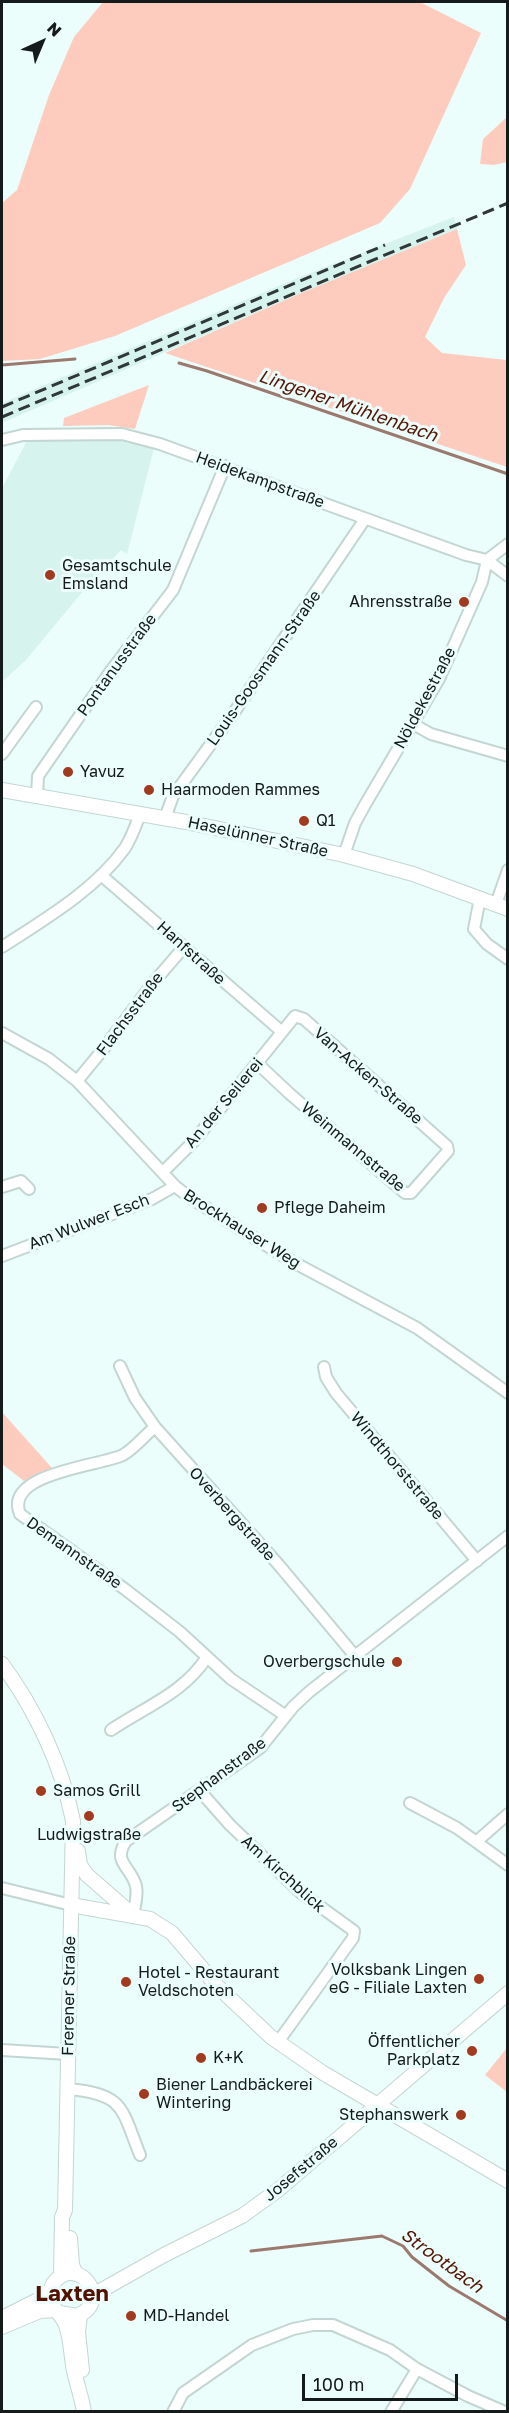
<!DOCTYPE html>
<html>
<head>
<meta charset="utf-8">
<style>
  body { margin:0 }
  #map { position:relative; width:509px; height:2413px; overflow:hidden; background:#ebfefb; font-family:"Golos Text",sans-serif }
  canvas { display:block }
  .frame { position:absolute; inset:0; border:3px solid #141b1a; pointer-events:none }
  .north { position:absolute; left:12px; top:12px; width:60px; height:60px; -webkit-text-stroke:4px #ebfefb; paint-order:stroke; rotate:44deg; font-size:16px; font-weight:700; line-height:24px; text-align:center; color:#141b1a }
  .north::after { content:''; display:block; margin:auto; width:21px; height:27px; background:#141b1a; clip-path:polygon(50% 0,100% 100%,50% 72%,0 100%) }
  .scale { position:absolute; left:302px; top:2374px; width:156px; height:27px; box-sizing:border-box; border:3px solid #141b1a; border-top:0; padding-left:8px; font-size:18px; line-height:21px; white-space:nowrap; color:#141b1a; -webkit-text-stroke:4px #ebfefb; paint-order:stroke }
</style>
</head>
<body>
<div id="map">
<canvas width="509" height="2413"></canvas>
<div class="frame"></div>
<div class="north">N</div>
<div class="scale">100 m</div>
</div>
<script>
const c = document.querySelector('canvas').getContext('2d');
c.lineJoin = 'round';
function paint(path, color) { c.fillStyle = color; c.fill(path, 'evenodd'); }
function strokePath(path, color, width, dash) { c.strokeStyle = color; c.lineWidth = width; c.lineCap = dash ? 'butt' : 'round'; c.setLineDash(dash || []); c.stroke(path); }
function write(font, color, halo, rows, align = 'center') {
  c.font = font + ' "Golos Text",sans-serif'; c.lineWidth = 6; c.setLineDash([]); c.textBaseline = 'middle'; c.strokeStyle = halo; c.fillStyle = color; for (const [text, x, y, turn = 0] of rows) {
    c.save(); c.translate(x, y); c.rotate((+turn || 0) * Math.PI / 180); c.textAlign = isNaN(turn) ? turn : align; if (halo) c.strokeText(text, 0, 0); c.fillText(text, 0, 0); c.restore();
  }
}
paint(new Path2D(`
  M454,217L457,229L299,294L2,423V403L295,279Z
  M28,439L121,441L154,448L127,554L121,550L79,596L26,660L2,682V488Z`), '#d6f3ee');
paint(new Path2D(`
  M103,2H420L481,33L410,189L380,223L115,336L40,359L2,361V203L17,190L49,95L74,37Z
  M507,117V162L494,165L480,164L483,139Z
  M457,229L466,265L444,298L425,337L442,353L507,360V467L165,353L299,294Z
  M149,385L135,429L108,425L63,426L64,418Z
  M2,1412L52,1468L24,1481L2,1464Z
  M506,2049L508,2050L507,2092L485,2075Z`), '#feccbf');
strokePath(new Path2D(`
  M179,363L207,371L508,474
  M2,365L75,359
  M251,2251L382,2236L403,2246L412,2257L449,2286L508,2321`), '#9c796e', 3);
const street = new Path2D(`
  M2,440L23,435L122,434L160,444L466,555L487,560L508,576
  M413,724L431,734L508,756
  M2,754L36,707
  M37,796L38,776L110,672L173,590L225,466
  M165,818L173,796L235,711L365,519
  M344,855L355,823L366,803L439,679L482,582L487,560L508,544
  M101,875L281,1031
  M480,898L474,929L487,944L508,959
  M496,904L508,870
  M2,947C45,919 95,890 125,848C132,837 136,825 140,814
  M2,1033L49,1059L77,1081L175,1186L189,1197L293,1262L417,1328L508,1393
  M77,1081L105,1047L153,983L184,947
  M163,1172L194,1141L295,1016L304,1019L447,1146L448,1151L411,1193H405L290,1094L258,1064
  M2,1187L21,1181L29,1189
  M2,1256L152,1199L175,1186
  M120,1366L135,1398L155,1427L278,1564L355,1656
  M324,1367L326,1377L336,1393L477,1561
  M155,1427C144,1436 135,1448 123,1455C100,1466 3,1473 20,1514L126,1590L180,1632L231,1679L286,1716
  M111,1730C145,1707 184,1693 207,1657
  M200,1791L230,1825L300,1892L354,1931L353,1938L278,2042
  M410,1803L457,1828L508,1865
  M476,1842L508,1814
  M2,1888L71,1905
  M133,1915C135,1906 138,1895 136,1886C131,1866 112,1863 126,1841L260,1748L293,1707L309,1692L508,1536
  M2,2050L68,2054
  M68,2089C124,2094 121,2107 140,2155
  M173,2412L183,2393L252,2345L293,2329L313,2325H333L390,2350L417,2369L468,2396L505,2412
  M391,2412L417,2369`);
const secondary = new Path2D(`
  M2,790L186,822L344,855L413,874L508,909
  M2,1664C35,1709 62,1765 73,1821L65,2210L62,2217L61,2276
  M78,1851L80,1865L87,1875L133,1915
  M71,1905L150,1919L172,1933L217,1986L271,2037L323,2073L508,2181
  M70,2238L72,2265L76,2274
  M93,2295L164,2255L242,2216L278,2190L508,1993
  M60,2313L77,2316C113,2301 79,2256 56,2280C52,2284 49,2291 50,2297C51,2309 62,2314 66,2325C71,2339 71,2356 74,2371C77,2385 82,2398 84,2412
  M80,2315L78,2332L82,2370
  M2,2318L42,2298L50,2291
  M2,2327L40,2311L55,2310`);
strokePath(street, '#c3d6d2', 14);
strokePath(secondary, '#c3d6d2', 16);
strokePath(street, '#fff', 10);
strokePath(secondary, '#fff', 14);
strokePath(new Path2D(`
  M2,407L385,245
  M2,417L508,203`), '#303837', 3, [12, 6]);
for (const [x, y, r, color] of [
  [50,575,6,"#a23a1f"],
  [464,602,6,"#a23a1f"],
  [68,772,6,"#a23a1f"],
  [149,790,6,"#a23a1f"],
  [304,821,6,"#a23a1f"],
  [262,1208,6,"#a23a1f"],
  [397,1662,6,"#a23a1f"],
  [41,1791,6,"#a23a1f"],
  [89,1816,6,"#a23a1f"],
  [479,1979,6,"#a23a1f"],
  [126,1982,6,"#a23a1f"],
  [472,2051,6,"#a23a1f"],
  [201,2058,6,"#a23a1f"],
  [144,2094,6,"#a23a1f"],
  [461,2115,6,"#a23a1f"],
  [131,2316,6,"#a23a1f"]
]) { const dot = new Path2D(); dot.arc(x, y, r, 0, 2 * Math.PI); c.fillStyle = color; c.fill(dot); strokePath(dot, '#ebfefb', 2); }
write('16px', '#141b1a', '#ebfefb', [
  ["Heidekampstraße",260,480,20],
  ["Pontanusstraße",117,665,-54],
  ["Louis-Goosmann-Straße",264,668,-55],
  ["Nöldekestraße",425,698,-62],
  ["Haselünner Straße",258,837,12],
  ["Hanfstraße",191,953,42],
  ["Flachsstraße",130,1014,-53],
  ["Van-Acken-Straße",368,1076,41],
  ["An der Seilerei",224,1103,-50],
  ["Weinmannstraße",353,1147,40],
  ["Am Wulwer Esch",89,1222,-21],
  ["Brockhauser Weg",242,1229,32],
  ["Windthorststraße",397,1466,50],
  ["Overbergstraße",232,1514,48],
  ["Demannstraße",74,1553,35],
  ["Stephanstraße",219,1775,-37],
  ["Am Kirchblick",283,1874,42],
  ["Frerener Straße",69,1996,-89],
  ["Josefstraße",301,2169,-40]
]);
write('16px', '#141b1a', '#ebfefb', [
  ["Gesamtschule",62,566],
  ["Emsland",62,584],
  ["Ahrensstraße",452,602,"right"],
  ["Yavuz",80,772],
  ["Haarmoden Rammes",161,790],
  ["Q1",316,821],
  ["Pflege Daheim",274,1208],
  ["Overbergschule",385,1662,"right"],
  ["Samos Grill",53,1791],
  ["Ludwigstraße",89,1835,"center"],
  ["Volksbank Lingen",467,1970,"right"],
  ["eG - Filiale Laxten",467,1988,"right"],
  ["Hotel - Restaurant",138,1973],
  ["Veldschoten",138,1991],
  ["Öffentlicher",460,2042,"right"],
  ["Parkplatz",460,2060,"right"],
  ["K+K",213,2058],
  ["Biener Landbäckerei",156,2085],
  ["Wintering",156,2103],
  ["Stephanswerk",449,2115,"right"],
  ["MD-Handel",143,2316]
], 'left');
write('italic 18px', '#561605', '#ebfefb', [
  ["Lingener Mühlenbach",348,406,19],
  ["Strootbach",442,2261,36]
]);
write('bold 22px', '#531101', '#ebfefb', [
  ["Laxten",72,2294]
]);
</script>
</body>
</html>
